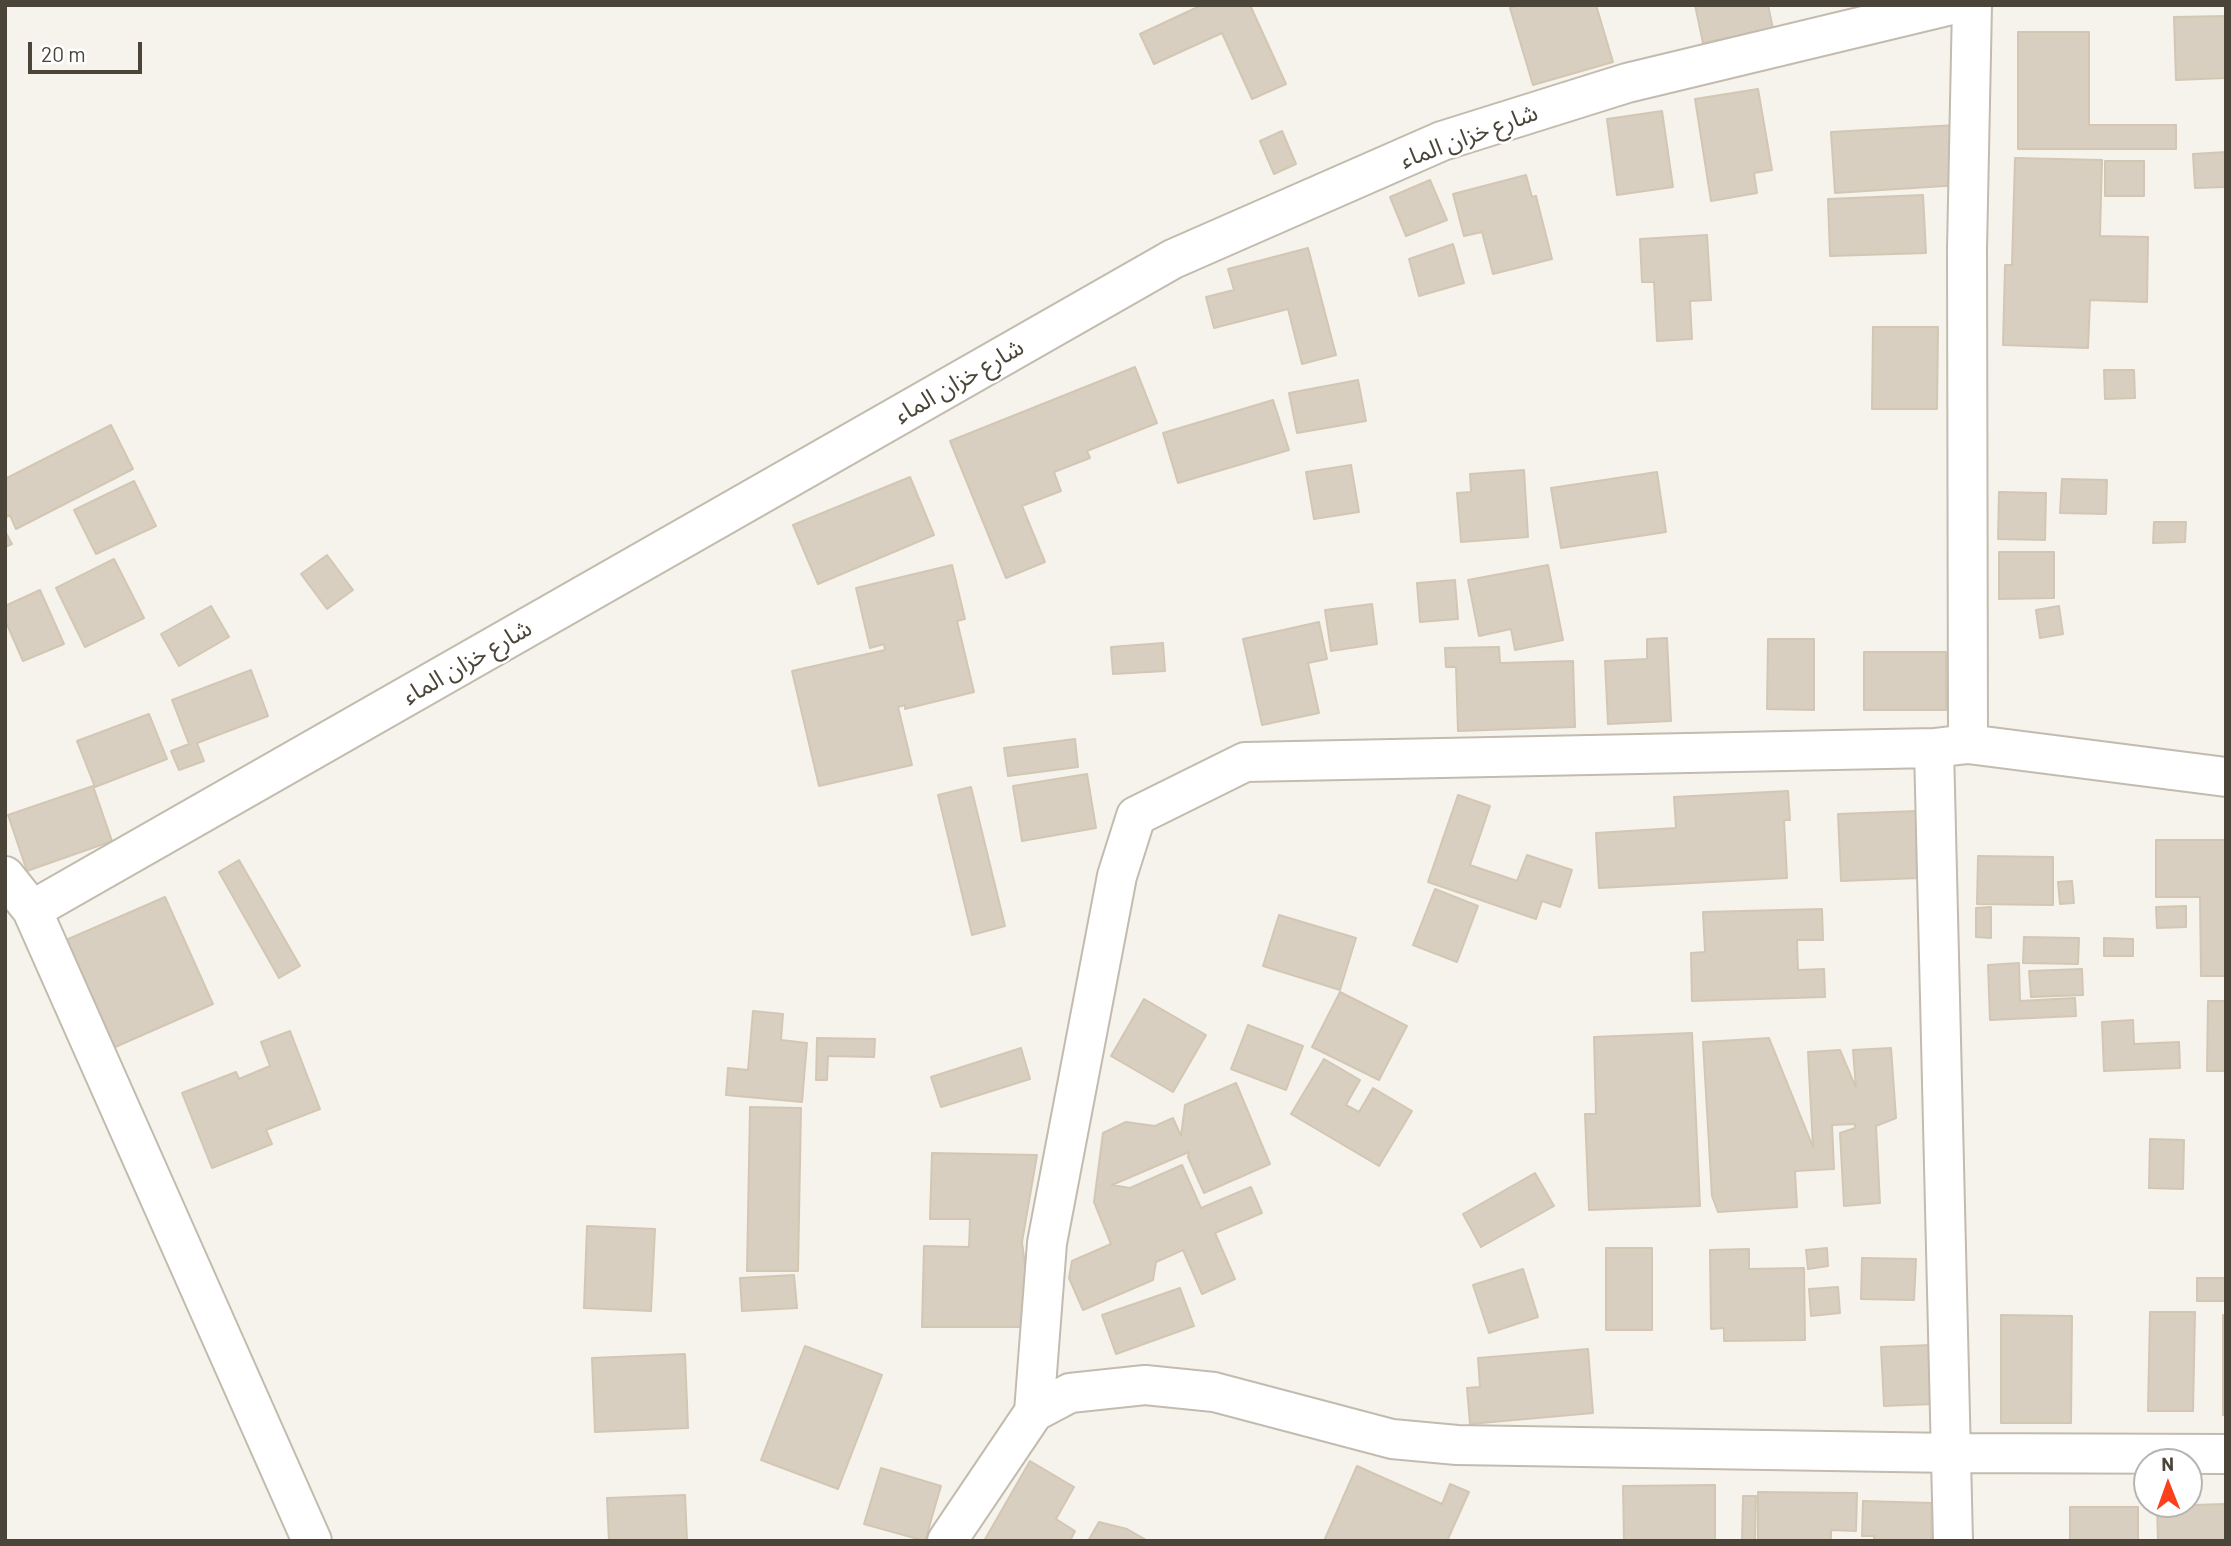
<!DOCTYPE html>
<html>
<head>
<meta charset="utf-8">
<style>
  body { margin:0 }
  #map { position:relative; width:2231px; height:1546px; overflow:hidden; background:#f6f3ec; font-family:Barlow,sans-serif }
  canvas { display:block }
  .frame { position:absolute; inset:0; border:7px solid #4b4439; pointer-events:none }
  .north { position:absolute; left:2133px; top:1448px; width:70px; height:70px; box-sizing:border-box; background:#fff; border:2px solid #b7b4b0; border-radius:50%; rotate:359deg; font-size:19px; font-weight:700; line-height:28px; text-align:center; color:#4b4439 }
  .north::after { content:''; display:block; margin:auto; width:24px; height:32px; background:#fc3f1d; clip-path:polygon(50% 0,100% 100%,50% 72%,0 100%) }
  .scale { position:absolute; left:28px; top:42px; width:114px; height:32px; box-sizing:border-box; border:4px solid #4b4439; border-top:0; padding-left:9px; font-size:21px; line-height:24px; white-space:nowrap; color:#4b4439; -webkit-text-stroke:5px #fff; paint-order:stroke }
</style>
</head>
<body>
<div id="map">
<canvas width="2231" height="1546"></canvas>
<div class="frame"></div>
<div class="north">N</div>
<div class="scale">20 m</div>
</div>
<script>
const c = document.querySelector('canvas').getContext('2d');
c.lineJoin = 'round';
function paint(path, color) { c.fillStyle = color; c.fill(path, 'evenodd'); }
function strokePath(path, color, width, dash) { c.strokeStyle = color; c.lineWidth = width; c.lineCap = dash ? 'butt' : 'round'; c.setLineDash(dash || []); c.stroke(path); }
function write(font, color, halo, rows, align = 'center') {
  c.font = font + ' Barlow,"Noto Sans Arabic",sans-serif'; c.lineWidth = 5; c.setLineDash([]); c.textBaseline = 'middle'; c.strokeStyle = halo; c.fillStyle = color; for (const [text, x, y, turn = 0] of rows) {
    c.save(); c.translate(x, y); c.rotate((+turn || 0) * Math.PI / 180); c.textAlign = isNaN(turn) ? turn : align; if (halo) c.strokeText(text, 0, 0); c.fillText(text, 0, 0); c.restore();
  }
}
const building = new Path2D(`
  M1202,5H1250L1286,84L1252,99L1222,33L1154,64L1140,34Z
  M1519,5H1596L1613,62L1533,85L1510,8Z
  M1695,5H1768L1773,29L1703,43Z
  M2226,16V78L2176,80L2174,17Z
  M2018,32H2089V125H2176V149H2018Z
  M1758,89L1772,170L1754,173L1757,193L1711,201L1695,99Z
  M1662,111L1673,187L1617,195L1607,119Z
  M1957,125L1960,185L1835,193L1831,132Z
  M1282,131L1296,164L1274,174L1260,141Z
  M2226,152V187L2195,188L2193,154Z
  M2015,158L2102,160L2100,236L2148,237L2147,302L2090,300L2088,348L2003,345L2005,265H2012Z
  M2105,161H2144V196H2105Z
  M1526,175L1532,197L1536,196L1552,259L1493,274L1482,232L1464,236L1453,194Z
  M1430,180L1447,220L1406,236L1390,197Z
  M1923,195L1926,253L1830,256L1828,199Z
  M1707,235L1711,300L1690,301L1692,339L1657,341L1654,282H1642L1640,239Z
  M1453,244L1464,283L1419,296L1409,259Z
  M1308,248L1336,355L1302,364L1288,309L1214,328L1206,297L1234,290L1228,269Z
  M1873,327H1938L1937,409H1872Z
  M1135,367L1157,423L1087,451L1090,458L1054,472L1061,491L1022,506L1045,562L1006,578L950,441Z
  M2104,370H2134L2135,398L2105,399Z
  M1358,380L1366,421L1297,433L1289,393Z
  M1273,400L1289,450L1178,483L1163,433Z
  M111,425L133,469L16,529L10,515L5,518V479Z
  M1351,465L1359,512L1314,519L1306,472Z
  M1524,470L1528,537L1461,542L1457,493L1471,492L1470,474Z
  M1657,472L1666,532L1561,548L1551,488Z
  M910,477L934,535L818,584L793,525Z
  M2062,479L2107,480L2106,514L2060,513Z
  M134,481L156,526L96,554L74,510Z
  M1999,492L2046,493L2045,540L1998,539Z
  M2154,522H2186L2185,542L2153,543Z
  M5,531L12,544L5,547Z
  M1999,552H2054V598L1999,599Z
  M327,555L353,590L327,609L301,574Z
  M114,559L144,618L85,647L56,588Z
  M952,565L965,619L957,621L974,692L905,709V705L898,707L912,765L819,786L792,671L885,650L884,644L870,648L856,588Z
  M1548,565L1563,640L1515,650L1511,629L1479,636L1468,580Z
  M1455,580L1458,619L1420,622L1417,583Z
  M40,590L64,644L23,661L5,620V606Z
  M1372,604L1377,644L1331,651L1325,610Z
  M211,606L229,637L179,666L161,634Z
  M2059,606L2063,634L2040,638L2036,610Z
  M1319,622L1327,659L1308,663L1319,713L1262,725L1243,639Z
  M1667,638L1671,721L1608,724L1605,661L1647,659V639Z
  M1768,639H1814V710L1767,709Z
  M1163,643L1165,671L1113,674L1111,647Z
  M1499,647L1500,663L1573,661L1575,727L1458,731L1456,667H1446L1445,648Z
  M1864,652H1946V710H1864Z
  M251,670L268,716L197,743L204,761L179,770L171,751L189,744L172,700Z
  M149,714L167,759L95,787L77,741Z
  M1075,739L1078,767L1008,776L1004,748Z
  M1087,774L1096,828L1022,841L1013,786Z
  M93,786L112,841L27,871L8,815Z
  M971,787L1005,926L972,935L938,795Z
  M1788,791L1790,820H1784L1787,878L1599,888L1596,833L1676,828L1674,797Z
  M1458,795L1490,806L1470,865L1517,881L1527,855L1572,870L1560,907L1542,901L1536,919L1428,882Z
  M1917,811L1920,878L1841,881L1838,814Z
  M2156,840H2226V976H2201L2200,897H2156Z
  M1978,856L2053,857V905L1977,904Z
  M239,860L300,966L279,978L219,872Z
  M2072,881L2074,903L2060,904L2058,882Z
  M1435,889L1478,906L1457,962L1413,945Z
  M165,897L213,1004L113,1048L66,940Z
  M2186,906V927L2157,928L2156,907Z
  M1991,907V938L1976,937V908Z
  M1822,909L1823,940H1797L1798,970L1824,969L1825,997L1692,1001L1691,953L1705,952L1703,912Z
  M1279,915L1356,938L1340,990L1263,966Z
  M2024,937L2079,938L2078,964L2023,963Z
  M2104,938L2133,939V956H2104Z
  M2019,963L2020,1001L2075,998L2076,1016L1990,1020L1988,965Z
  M2082,969L2083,995L2031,997L2029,971Z
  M1340,992L1407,1026L1379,1080L1312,1047Z
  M1144,999L1206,1035L1173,1092L1111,1056Z
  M2208,1001H2226V1071H2207Z
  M753,1011L783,1014L781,1040L807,1043L802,1102L726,1095L728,1068L748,1070Z
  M2133,1020L2134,1044L2179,1042L2180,1068L2104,1071L2102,1022Z
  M1248,1025L1303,1046L1286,1090L1231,1069Z
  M290,1031L320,1109L266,1130L272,1144L212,1168L182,1093L236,1072L239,1079L270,1066L261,1042Z
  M1692,1033L1700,1206L1589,1210L1585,1114H1596L1594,1037Z
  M817,1038L875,1039L874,1057L828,1056L827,1080H816Z
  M1769,1038L1813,1147L1808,1052L1840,1050L1856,1088L1853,1050L1891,1048L1896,1118L1876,1126L1880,1203L1844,1206L1840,1133L1855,1128V1124L1832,1125L1834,1169L1795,1171L1797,1207L1718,1212L1712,1196L1703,1042Z
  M1021,1048L1030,1079L941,1107L931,1077Z
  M1324,1059L1360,1080L1346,1105L1359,1112L1373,1088L1412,1111L1379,1166L1291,1114Z
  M1236,1083L1270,1164L1204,1193L1188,1157L1189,1152L1112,1185L1130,1188L1182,1165L1201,1208L1251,1187L1262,1213L1215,1233L1235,1279L1202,1294L1183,1250L1156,1262L1153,1280L1083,1310L1069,1278L1072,1261L1111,1244L1094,1202L1103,1133L1126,1122L1155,1126L1173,1118L1181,1136L1185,1105Z
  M750,1107L801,1108L798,1271H747Z
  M2150,1139L2184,1140L2183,1189L2149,1188Z
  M932,1153L1037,1155L1022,1242L1033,1327H922L924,1246L969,1247L970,1219H930Z
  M1535,1173L1554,1206L1481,1247L1463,1214Z
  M587,1226L655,1229L651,1311L584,1308Z
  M1606,1248H1652V1330H1606Z
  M1827,1248L1828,1266L1808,1269L1806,1250Z
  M1749,1249V1269L1804,1268L1805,1340L1724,1341V1328L1711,1329L1710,1250Z
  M1862,1258L1916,1259L1914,1300L1861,1299Z
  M1523,1269L1538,1317L1489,1333L1473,1285Z
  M794,1275L797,1308L742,1311L740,1278Z
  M2197,1278H2226V1301H2197Z
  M1838,1287L1840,1313L1811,1316L1809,1289Z
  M1180,1288L1194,1326L1116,1354L1102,1315Z
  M2150,1312H2195L2193,1411H2148Z
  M2001,1315L2072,1316L2071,1423H2001Z
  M2223,1315H2226V1415H2223Z
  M1931,1345L1934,1404L1884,1406L1881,1347Z
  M805,1346L882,1375L838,1489L761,1460Z
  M1588,1349L1593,1413L1470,1424L1467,1388L1480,1387L1478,1358Z
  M685,1354L688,1428L595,1432L592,1358Z
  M1030,1461L1074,1487L1056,1519L1075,1531L1070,1541H984Z
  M1357,1466L1442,1504L1450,1484L1469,1492L1447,1541H1324Z
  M881,1468L941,1486L925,1541L864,1524Z
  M1715,1485V1541H1624L1623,1486Z
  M1758,1492L1857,1493L1856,1531L1831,1530V1541H1758Z
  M685,1495L687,1541H609L607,1498Z
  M1743,1496H1756L1755,1541H1742Z
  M1863,1501L1932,1503L1931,1541H1874V1536H1862Z
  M2226,1504V1541H2158L2157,1506Z
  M2070,1507H2138V1541H2070Z
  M1099,1522L1127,1529L1148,1541H1088Z`);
paint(building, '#d8cfc1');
strokePath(building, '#d3c7b4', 2);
const minor = new Path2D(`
  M1968,744L1967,249L1972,5
  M1934,748L1953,1541
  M5,876L32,910L312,1541
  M32,910L1173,259L1442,141L1627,83L1951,5
  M1034,1412L1047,1243L1117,876L1136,816L1245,762L1934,748L1968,744L2226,777
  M947,1541L1034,1412L1070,1393L1145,1385L1214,1392L1392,1439L1457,1445L1953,1453L2226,1454`);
strokePath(minor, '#c2bbae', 42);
strokePath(minor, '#fff', 38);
write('24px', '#4b4439', '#fff', [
  ["شارع خزان الماء",1469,136,-20],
  ["شارع خزان الماء",959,381,-30],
  ["شارع خزان الماء",467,662,-30]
]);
</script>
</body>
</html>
